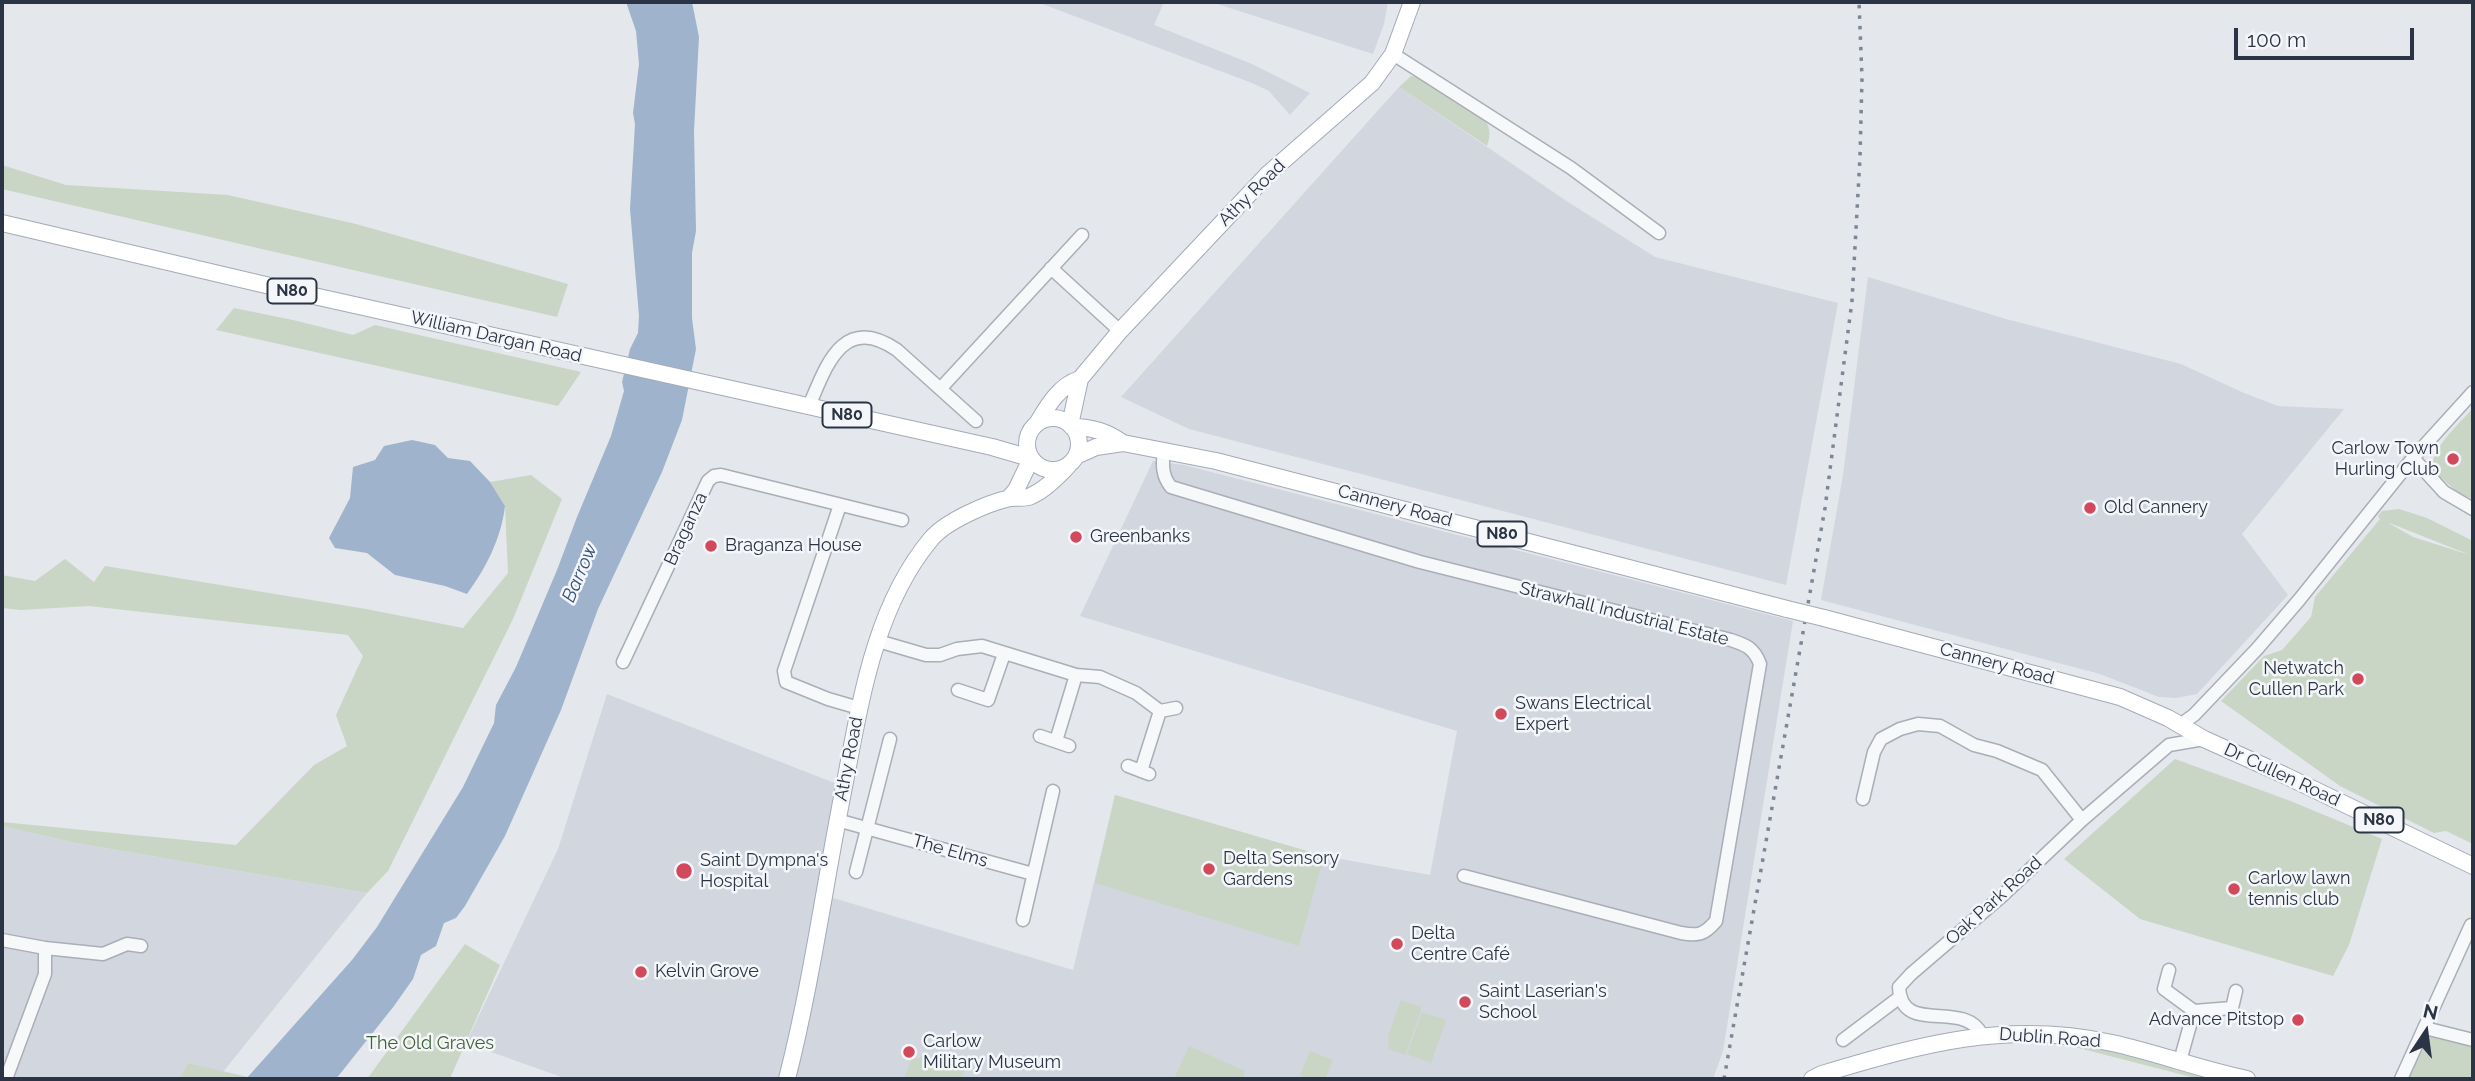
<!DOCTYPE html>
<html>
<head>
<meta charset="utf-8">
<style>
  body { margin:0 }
  #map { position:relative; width:2475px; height:1081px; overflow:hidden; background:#e4e7ec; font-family:Raleway,sans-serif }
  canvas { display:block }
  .frame { position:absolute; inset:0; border:4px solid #2b3445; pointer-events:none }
  .north { position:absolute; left:2391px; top:997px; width:70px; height:70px; -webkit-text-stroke:5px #f4f6f9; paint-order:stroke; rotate:13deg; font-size:19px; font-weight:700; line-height:28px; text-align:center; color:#2b3445 }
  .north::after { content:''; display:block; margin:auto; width:24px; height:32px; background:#2b3445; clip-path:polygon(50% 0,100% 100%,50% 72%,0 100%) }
  .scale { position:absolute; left:2234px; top:28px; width:180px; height:32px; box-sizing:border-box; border:4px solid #2b3445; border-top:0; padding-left:9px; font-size:21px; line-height:24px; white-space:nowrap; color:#2b3445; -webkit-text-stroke:5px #f4f6f9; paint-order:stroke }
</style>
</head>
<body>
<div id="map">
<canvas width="2475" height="1081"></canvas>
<div class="frame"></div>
<div class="north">N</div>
<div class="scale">100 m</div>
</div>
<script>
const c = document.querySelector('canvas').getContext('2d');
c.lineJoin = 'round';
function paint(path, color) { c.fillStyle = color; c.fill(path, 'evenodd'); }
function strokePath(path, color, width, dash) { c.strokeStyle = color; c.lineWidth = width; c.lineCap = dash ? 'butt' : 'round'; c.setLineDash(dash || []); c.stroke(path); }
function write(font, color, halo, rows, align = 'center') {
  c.font = font + ' Raleway,sans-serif'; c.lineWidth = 5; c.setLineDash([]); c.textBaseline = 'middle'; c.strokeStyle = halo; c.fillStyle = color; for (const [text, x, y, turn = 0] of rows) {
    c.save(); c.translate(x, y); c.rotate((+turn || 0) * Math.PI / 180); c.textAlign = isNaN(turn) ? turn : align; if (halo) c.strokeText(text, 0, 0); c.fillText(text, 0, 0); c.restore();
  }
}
paint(new Path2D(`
  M1037,2H1164L1154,25L1252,64L1310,93L1290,115L1269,91L1252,83Z
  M1211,2H1210H1388L1384,24L1373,54Z
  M1399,87L1568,202L1655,257L1838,303L1786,585L1189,429L1121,397Z
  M1868,277L2006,319L2181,364L2244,393L2278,406L2344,409L2242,534L2288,595L2197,694L2176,698L2159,697L2100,674L1821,600L1843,475Z
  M1153,461L1184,465L1793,621L1723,1051L1713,1079H567L466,1043L558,849L607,694L837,784L830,897L1073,970L1115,795L1324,856L1430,875L1457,731L1080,616Z
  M2,826L76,843L367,893L223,1072L188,1063L179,1079H2Z`), '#d2d6de');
paint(new Path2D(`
  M1411,76L1419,78L1481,116C1491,125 1491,135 1487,146L1399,87Z
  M2,165L66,185L228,195L356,224L568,284L557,317L2,189Z
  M234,308L293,320L353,335L375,325L581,372L558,406L216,330Z
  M2473,408V499L2458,493L2433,470C2428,451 2460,423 2473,408Z
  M531,475L562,499L513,619L388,871L367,893L76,843L2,826V822L236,845L314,765L347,746L336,715L363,656L348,635L89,606L21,610L2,608V575L35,581L65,559L94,582L105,566L366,609L463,628L508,573L505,506L490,482Z
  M2399,509L2427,518L2473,541V844L2446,831L2434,833L2340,786L2221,701L2264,656L2282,650L2311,617L2315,597L2380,519L2378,516L2382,511ZM2387,522L2470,555L2413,537Z
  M2175,759L2288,800L2382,839L2349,945L2333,976L2140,919L2064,859Z
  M1115,795L1324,856L1299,946L1095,883Z
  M465,944L500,965L451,1076L453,1079H367Z
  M1401,1000L1422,1007L1405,1055L1389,1049L1388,1036Z
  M1422,1012L1446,1020L1431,1063L1407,1054Z
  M2436,1036L2473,1046V1079H2407L2430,1037Z
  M2067,1042L2102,1047L2232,1079H2199L2067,1045Z
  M1189,1046L1245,1071L1242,1079H1174Z
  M1310,1051L1333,1060L1325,1079H1310L1300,1075Z
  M922,1055L964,1071L961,1079H904L912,1057L919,1059Z
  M188,1063L248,1077L246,1079H179Z`), '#c9d6c5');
paint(new Path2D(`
  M626,2H692L699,37L694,131L696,231L692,253V318L696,349L682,420L662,472L598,609L561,710L505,836L465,906L456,918L444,923L436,946L421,955L413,979L394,1006L336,1079H246L352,960L377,927L463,787L494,723L496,705L516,667L557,570L577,517L611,436L624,391L622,382L630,349L638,333L639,316L630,209L635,124L633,113L639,64L636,31Z
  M412,440L435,445L448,458L470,461L490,482L505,506C501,539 486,568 467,594L445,586L395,575L367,553L335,548L329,538L350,498L353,467L375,460L384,446Z`), '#9fb4cc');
const minor = new Path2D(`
  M1393,54L1571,168L1659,233
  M1051,268L1120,331
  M941,388L1082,235
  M809,406C826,367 842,313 897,350L976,421
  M1164,450C1162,465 1162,476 1171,487L1420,562L1731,640C1746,645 1754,648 1760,664L1716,921C1704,935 1698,936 1681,933L1464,876
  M2413,458L2444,492L2473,509
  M840,505L784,671L786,682L828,699L859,708
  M878,641L926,655H940L957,649L982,646L1076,675L1100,677L1136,693L1160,711L1141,771
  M623,662L708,481L714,476L721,475L902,520
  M958,690L988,700L1004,654
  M1160,711L1176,708
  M2180,725L2194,715L2257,649L2299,600L2413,458L2473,392
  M1040,736L1069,746
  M1056,741L1076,675
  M1128,766L1149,774
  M1863,799L1874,752L1881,739L1900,729L1918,724L1940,726L1974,745L1997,751L2042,770L2082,820
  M837,820L1033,874
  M856,872L890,739
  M1023,920L1053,791
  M2,940L45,948V974L6,1079
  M45,948L103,954L127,944L141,946
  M2169,970L2164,989L2194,1011L2232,1008L2236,991
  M2425,1028L2473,1040
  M1982,1035C1964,998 1901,1037 1899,987L1911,974L2003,895L2082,820L2169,745L2204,739
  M1843,1040L1900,997
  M2180,1061L2194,1011
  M2401,1079L2471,925L2473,926`);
const major = new Path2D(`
  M2,223L287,290L992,447L1030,458
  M1027 444a26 26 0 1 1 52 0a26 26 0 1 1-52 0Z
  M1038,422C1048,405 1060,385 1080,379
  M1070,425L1080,379L1120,331L1268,174L1372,83L1393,54L1412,2
  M1072,427C1093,427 1107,432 1123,443
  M1076,456L1096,447L1123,443L1216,461L1787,609
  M1009,498L1016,490L1031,459
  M1824,618L2120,697L2168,718L2204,739L2284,775L2473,866
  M787,1079C812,981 825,881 845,782C861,699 875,606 931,539C946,521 988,503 1010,498C1017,497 1025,499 1031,496C1046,489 1057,477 1068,466
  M1812,1079L1822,1074C1922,1044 2007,1020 2112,1043C2158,1053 2202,1070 2247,1079`);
strokePath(minor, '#a9aeb7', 15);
strokePath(major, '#a3abb8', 18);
strokePath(minor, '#f7f8fa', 12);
strokePath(major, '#fff', 16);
strokePath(new Path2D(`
  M1724,1079L1825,508L1852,301L1860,157L1862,78L1859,2`), '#7d8696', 3.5, [3.5, 7]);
const majorBridge = new Path2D(`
  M1787,609L1824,618`);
strokePath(majorBridge, '#a3abb8', 18, []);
strokePath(majorBridge, '#fff', 16);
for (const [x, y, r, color] of [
  [2453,459,7,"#d1495b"],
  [2090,508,7,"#d1495b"],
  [1076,537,7,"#d1495b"],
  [711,546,7,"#d1495b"],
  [2358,679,7,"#d1495b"],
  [1501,714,7,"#d1495b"],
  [1209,869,7,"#d1495b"],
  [684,871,9,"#d1495b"],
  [2234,889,7,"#d1495b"],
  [1397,944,7,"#d1495b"],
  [641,972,7,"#d1495b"],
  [1465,1002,7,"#d1495b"],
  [2298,1020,7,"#d1495b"],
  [909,1052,7,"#d1495b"]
]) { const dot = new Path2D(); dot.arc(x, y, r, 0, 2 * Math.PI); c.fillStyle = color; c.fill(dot); strokePath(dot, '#f4f6f9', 2.5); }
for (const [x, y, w] of [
  [292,291,49],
  [847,415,49],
  [1502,534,49],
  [2379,820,49]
]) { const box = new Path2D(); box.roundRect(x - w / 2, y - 12.5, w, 25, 5); c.fillStyle = '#f4f6f9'; c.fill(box); strokePath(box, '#2b3445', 2); }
write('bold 16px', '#2b3445', null, [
  ["N80",292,291],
  ["N80",847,415],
  ["N80",1502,534],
  ["N80",2379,820]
]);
write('18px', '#2b3445', '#f4f6f9', [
  ["Athy Road",1252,193,-45],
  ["William Dargan Road",496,337,13],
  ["Cannery Road",1395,506,15],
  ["Braganza",686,529,-65],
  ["Strawhall Industrial Estate",1624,614,14],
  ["Cannery Road",1997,664,15],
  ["Athy Road",849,759,-79],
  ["Dr Cullen Road",2282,775,25],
  ["The Elms",950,851,16],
  ["Oak Park Road",1994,901,-42],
  ["Dublin Road",2050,1038,4]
]);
write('18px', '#2b3445', '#f4f6f9', [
  ["Carlow Town",2439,449,"right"],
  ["Hurling Club",2439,470,"right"],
  ["Old Cannery",2104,508],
  ["Greenbanks",1090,537],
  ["Braganza House",725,546],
  ["Netwatch",2344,669,"right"],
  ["Cullen Park",2344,690,"right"],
  ["Swans Electrical",1515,704],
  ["Expert",1515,725],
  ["Delta Sensory",1223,859],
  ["Gardens",1223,880],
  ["Saint Dympna's",700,861],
  ["Hospital",700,882],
  ["Carlow lawn",2248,879],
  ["tennis club",2248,900],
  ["Delta",1411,934],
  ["Centre Café",1411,955],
  ["Kelvin Grove",655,972],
  ["Saint Laserian's",1479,992],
  ["School",1479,1013],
  ["Advance Pitstop",2284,1020,"right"],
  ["Carlow",923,1042],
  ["Military Museum",923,1063]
], 'left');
write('18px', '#3f6138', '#f4f6f9', [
  ["The Old Graves",430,1044]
]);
write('italic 19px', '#34527a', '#f4f6f9', [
  ["Barrow",580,573,-67]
]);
</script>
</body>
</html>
